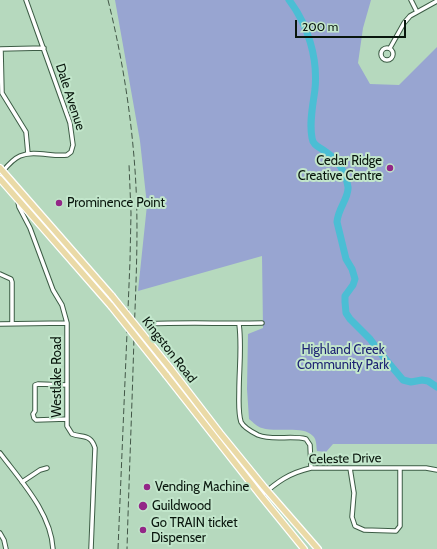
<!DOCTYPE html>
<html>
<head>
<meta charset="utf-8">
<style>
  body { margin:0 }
  #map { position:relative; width:437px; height:549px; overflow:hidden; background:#b6d9be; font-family:Cabin,sans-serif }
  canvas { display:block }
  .scale { position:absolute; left:295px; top:20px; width:111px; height:18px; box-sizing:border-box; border:2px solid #09160d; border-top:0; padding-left:5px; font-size:12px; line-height:14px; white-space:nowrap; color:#09160d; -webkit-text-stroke:3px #c2e6cb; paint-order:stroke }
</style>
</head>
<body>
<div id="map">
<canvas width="437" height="549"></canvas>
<div class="scale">200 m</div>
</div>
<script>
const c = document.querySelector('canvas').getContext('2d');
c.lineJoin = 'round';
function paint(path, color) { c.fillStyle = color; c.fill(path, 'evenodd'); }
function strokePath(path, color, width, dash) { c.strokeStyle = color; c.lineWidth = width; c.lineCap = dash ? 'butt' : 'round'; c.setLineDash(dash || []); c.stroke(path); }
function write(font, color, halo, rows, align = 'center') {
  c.font = font + ' Cabin,sans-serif'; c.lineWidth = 4; c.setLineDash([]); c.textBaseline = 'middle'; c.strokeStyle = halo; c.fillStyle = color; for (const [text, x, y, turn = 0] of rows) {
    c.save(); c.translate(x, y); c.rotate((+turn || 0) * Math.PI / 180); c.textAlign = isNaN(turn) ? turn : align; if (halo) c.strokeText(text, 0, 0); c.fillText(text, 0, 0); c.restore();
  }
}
paint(new Path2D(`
  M115,0H371L363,28L358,63L370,84L399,85L437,47V444H333L326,452L317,451C316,446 317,440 313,436C303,425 276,433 262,428C257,427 253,422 249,419L247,389L248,334L263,328L262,256L138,291L147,205L140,141Z`), '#98a5d1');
strokePath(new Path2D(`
  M289,0C308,25 318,58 315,89C313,105 309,122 312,138C313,146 320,147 326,152C338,160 346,173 348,187C349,198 338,208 337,222L346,259L352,269L355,279L353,285L345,296V302L346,313L350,319L370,339L382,355L403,380L411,382L422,380L428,381L437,387`), '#4bbed4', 7);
const street = new Path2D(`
  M411,0L417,12
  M381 54a6 6 0 1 1 12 0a6 6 0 1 1-12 0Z
  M390,48L404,23L410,16L437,1
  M0,49L44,48
  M1,49L2,93L26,132L28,154
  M3,171C8,165 13,159 20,156C34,150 52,157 67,155L71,152L73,145L70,123L26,0
  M18,202L19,207L30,228L53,290L62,305L67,323V426L72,434C83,438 91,434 95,448L91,549
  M0,274L11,279L12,282V323
  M0,324L67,323
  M148,324C186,322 224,324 262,323
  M239,324C242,346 239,369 239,391C239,401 238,412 241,422C244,428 252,432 258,435C273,441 291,435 306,439L310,445L311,468
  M67,419L36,420L34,418L33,414L35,411V385L38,384L67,385
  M0,453C21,481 51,513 53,549
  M350,468L354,493L352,517L355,526L364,530L396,531L400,526V469
  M22,482L40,470L47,468
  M261,496C277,482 289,473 311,468H426L437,470
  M0,533L4,540L6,549`);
const primary = new Path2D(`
  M0,168L112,296
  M0,179L111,306
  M170,368L220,433L264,487L318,549
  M166,375L261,496L304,549`);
strokePath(street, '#3c5c45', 5.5);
strokePath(primary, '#fff', 8);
strokePath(street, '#fff', 3.5);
strokePath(primary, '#eadaa7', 5.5);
strokePath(new Path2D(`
  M108,0C122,56 131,113 135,170C139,226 136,281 134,337C132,408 129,478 127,549
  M118,549L130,261L131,213L129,164`), '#425647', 1, [6, 3]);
const primaryBridge = new Path2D(`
  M112,296L170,368
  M111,306L166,375`);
strokePath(primaryBridge, '#fff', 8, []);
strokePath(primaryBridge, '#eadaa7', 5.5);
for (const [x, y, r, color] of [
  [390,168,4,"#932687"],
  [59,203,4,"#932687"],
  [147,487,4,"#932687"],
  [143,506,5,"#932687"],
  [143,530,4,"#932687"]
]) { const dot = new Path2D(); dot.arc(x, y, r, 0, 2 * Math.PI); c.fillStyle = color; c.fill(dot); strokePath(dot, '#c2e6cb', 1.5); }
write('13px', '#09160d', '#c2e6cb', [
  ["Dale Avenue",70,97,72],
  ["Kingston Road",169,350,52],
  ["Westlake Road",57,377,-90],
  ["Celeste Drive",345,459,-1]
]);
write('13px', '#09160d', '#c2e6cb', [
  ["Cedar Ridge",382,161,"right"],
  ["Creative Centre",382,176,"right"],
  ["Prominence Point",67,203],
  ["Vending Machine",155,487],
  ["Guildwood",152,506],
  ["Go TRAIN ticket",151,523],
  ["Dispenser",151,538]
], 'left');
write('13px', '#1d2273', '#c2e6cb', [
  ["Highland Creek",343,350],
  ["Community Park",343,365]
]);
</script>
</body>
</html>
